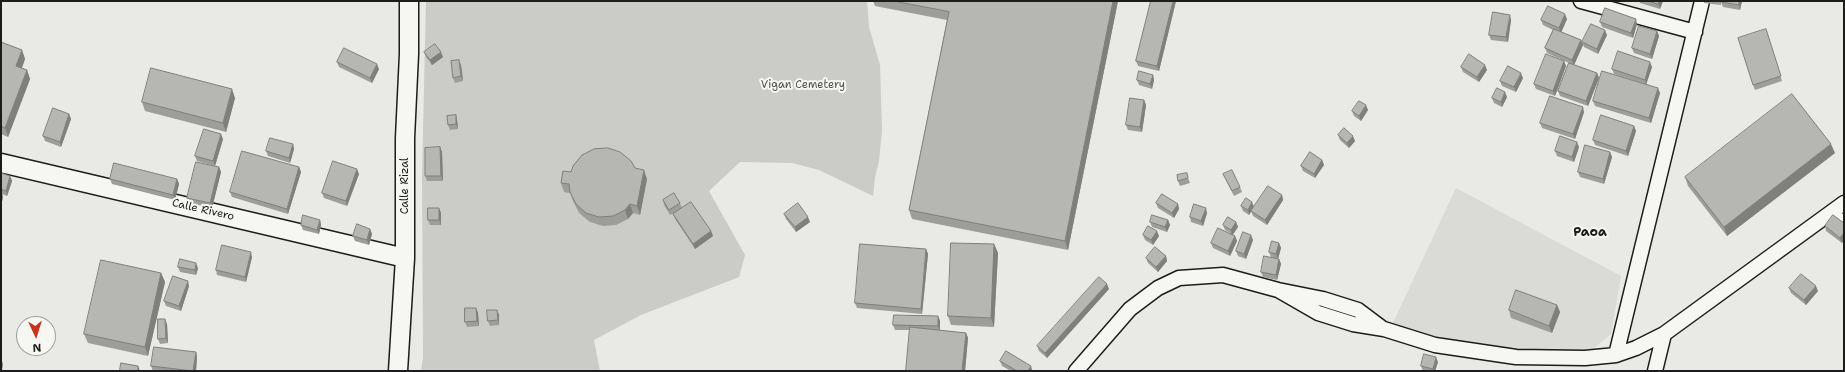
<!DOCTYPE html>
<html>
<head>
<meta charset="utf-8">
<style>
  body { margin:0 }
  #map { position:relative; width:1845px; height:372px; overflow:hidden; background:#e9e9e5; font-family:"Shantell Sans",sans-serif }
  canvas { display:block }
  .frame { position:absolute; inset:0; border:2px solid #1c1c1c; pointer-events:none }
  .north { position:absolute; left:16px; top:316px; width:40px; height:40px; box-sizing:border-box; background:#f6f6f2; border:1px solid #9f9f9c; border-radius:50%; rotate:176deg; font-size:11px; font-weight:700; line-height:16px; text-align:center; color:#1c1c1c }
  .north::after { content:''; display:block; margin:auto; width:14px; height:18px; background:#c8321e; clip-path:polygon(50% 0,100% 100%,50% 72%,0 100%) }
</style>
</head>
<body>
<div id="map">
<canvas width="1845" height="372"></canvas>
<div class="frame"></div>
<div class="north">N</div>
</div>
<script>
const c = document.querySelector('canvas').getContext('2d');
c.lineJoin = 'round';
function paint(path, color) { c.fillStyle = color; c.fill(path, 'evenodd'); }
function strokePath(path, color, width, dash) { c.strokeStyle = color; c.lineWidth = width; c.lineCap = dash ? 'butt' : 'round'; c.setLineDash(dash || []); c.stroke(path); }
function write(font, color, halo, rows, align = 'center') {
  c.font = font + ' "Shantell Sans",sans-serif'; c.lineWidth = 4; c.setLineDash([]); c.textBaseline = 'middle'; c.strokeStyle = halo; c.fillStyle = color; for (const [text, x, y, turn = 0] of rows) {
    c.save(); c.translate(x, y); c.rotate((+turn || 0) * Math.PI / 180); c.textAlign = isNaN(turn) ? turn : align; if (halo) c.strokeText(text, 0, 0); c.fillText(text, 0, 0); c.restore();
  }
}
paint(new Path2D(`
  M1456,188L1621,276L1611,334L1587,354L1523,355L1444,345L1392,325Z`), '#dadad6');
paint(new Path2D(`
  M426,1H867L869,27L880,65L882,130L879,161L875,177L873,196L819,170L792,163L740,162L709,191L745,255L739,277L641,315L594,340L600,371H421L423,358L422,176Z`), '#cbcbc7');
const minor = new Path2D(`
  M1581,1L1695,32
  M1830,214L1844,223
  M1278,290L1318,313L1353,324L1384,329L1435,345L1516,357L1585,358L1616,355L1636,348L1664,334L1844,203
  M1616,355L1702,1
  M1076,371L1130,309L1158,288L1179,278L1223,275L1278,290L1323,299L1358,310L1382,328
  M1655,371L1664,334`);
const major = new Path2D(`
  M1,163L405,258
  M398,371L405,258V138L409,54V1`);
strokePath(minor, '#1c1c1c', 17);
strokePath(major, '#1c1c1c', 21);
strokePath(minor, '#f6f6f2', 14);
strokePath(major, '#f6f6f2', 18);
paint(new Path2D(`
  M873,1H1118L1068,250L912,219L909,210L947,20L875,6Z
  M1151,1H1176L1159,71L1138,66L1136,61Z
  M1639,1H1663L1660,9L1640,3Z
  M1704,1H1721V5L1704,3Z
  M1721,1H1742L1740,10L1723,7L1721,2Z
  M1567,19L1561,32L1581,40L1583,45L1574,65L1597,73L1599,78L1588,106L1560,96L1558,91L1569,63L1547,53L1545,48L1553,30L1543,25L1541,20Z
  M1511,20L1508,42L1491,40L1489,35Z
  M1600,22L1637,24L1633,38L1602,27Z
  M1766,29L1782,81L1755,90L1753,85Z
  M1657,31L1659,36L1652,59L1634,53L1632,48Z
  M1607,35L1598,54L1584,47L1582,42Z
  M1,42L22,50L25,59L22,68L27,70L30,79L8,137L1,134Z
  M424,52L443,57L432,65L426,57Z
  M1564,61L1566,66L1555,96L1536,89L1534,84Z
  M337,62L379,69L372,83L339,67Z
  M461,65L463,81L455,83L453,78Z
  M1461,67L1487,70L1479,82L1463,72Z
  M1652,67L1646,84L1660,93L1651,123L1595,106L1593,101L1645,84L1614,74L1612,69Z
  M1153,75L1154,80L1152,89L1139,85L1137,80Z
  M1523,78L1516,92L1502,86L1500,81Z
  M1507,97L1502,107L1494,103L1492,98Z
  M235,98L226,132L145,111L142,102Z
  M1144,100L1146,105L1142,132L1128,130L1126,125Z
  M1368,110L1361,121L1354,116L1352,111Z
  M1584,112L1575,139L1542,128L1540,123Z
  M69,114L71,119L61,147L45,141L43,136Z
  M456,115L457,120L458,129L450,130L448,125Z
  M1634,126L1636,131L1628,156L1595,145L1593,140Z
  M1338,135L1355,141L1349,148L1340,140Z
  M223,139L215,166L197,161L195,156Z
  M293,144L294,149L290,163L268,156L266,151Z
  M440,147L442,152L443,181H427L425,176Z
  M1579,147L1574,162L1557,156L1555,151Z
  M1610,152L1612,157L1604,184L1580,177L1578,172Z
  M1835,153L1727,236L1688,186L1685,177Z
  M1322,160L1324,165L1315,178L1303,171L1301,166Z
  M219,167L221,172L212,208L189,203L187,198Z
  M299,167L301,172L288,214L232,197L230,192Z
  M635,168L647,179L640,215L633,213L628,219L616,225L603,226L590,222L579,213L573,201L570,193L564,192L561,183L571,172Z
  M1,173L10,176L12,181L7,196L2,194L3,197L1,206Z
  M359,174L347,206L324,198L322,193Z
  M1223,174L1240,187L1242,192L1234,196Z
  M1188,178L1190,183L1180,186L1178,181Z
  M110,179H177L179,184L175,200L112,184Z
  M1282,195L1283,200L1267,225L1253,216L1251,211Z
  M663,200L680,203L682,208L711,231L713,236L695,249L675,219L673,214L679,210L670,215L664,205Z
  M1156,203L1178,204L1179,209L1174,218L1158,208Z
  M1241,206L1254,207L1249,215L1243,211Z
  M439,208L441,213V225H430L428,220Z
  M1207,213L1203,226L1191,222L1190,217Z
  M784,214L810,222L796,232L786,219Z
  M320,220L321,225L319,234L303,230L301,225Z
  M1168,220L1170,225L1167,232L1152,227L1150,222Z
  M1236,222L1238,227L1233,235L1235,236L1237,241L1230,256L1213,248L1211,243L1230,233L1225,230L1223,225Z
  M1844,223V240L1842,243L1826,231L1825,226Z
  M370,229L372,234L369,245L355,241L353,236Z
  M1143,235L1159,236L1153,245L1145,240Z
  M1253,240L1246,259L1238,256L1236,251Z
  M1279,243L1281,248L1278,259H1279L1281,264L1277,280L1263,277L1261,272L1271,257L1269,252Z
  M994,244L998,253L994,327L951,325L948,316Z
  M926,249L928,254L922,314L857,308L855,303Z
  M1166,256L1167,261L1158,272L1148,263L1146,258Z
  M252,257L246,282L217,275L216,270Z
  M178,267L198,268L196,275L180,272Z
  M161,273L165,282L148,356L88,343L84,334Z
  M189,286L181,311L166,306L164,301Z
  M1789,288L1818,291L1806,305L1791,293Z
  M1109,289L1047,358L1039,351L1037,346Z
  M1557,305L1560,312L1552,333L1511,318L1509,310Z
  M476,308L478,313L479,326L467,327L465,322Z
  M497,310L499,315V325L490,326L488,321Z
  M938,316L940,321V330L966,333L968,338L965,371H906L910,330H895L893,325Z
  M167,324L168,343L160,344L158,339Z
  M196,352L197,357L196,371H153L151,366Z
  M1000,361L1031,366L1032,371H1011L1002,366Z
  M1438,362L1435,371H1423L1421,366Z`), '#9d9d9a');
paint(new Path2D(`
  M1113,1H1118L1068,250L1065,241Z
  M1173,1H1176L1159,71L1157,66Z
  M1659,1H1663L1660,9L1658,4Z
  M1739,1H1742L1740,10L1739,5Z
  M1565,14L1567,19L1561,33L1559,28Z
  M1510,15L1511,20L1508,42L1506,37Z
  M1636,19L1637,24L1633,38L1631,33Z
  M1605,30L1607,35L1598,54L1597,49Z
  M1657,31L1659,36L1652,59L1650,54Z
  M1581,40L1583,45L1574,65L1572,60Z
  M22,50L25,59L19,75L16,66Z
  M441,52L443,57L432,65L430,60Z
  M459,60L461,65L463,81L461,76Z
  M1564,61L1566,66L1555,96L1553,91Z
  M1650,62L1652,67L1646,85L1645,80Z
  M377,64L379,69L372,83L370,78Z
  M1485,65L1487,70L1479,82L1477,77Z
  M27,70L30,79L8,137L5,128Z
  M1521,73L1523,78L1516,92L1514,87Z
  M1597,73L1599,78L1588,106L1586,101Z
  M1153,75L1154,80L1152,89L1150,84Z
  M1658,88L1660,93L1651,123L1649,118Z
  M232,89L235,98L226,132L223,123Z
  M1505,92L1507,97L1502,107L1501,102Z
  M1144,100L1146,105L1142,132L1140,127Z
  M1366,105L1368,110L1361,121L1359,116Z
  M1583,107L1584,112L1575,139L1573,134Z
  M69,114L71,119L61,147L60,142Z
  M456,115L457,120L458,129L456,124Z
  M1634,126L1636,131L1628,156L1626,151Z
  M221,134L223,139L215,166L213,161Z
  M1353,136L1355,141L1349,148L1347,143Z
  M1577,142L1579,147L1574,162L1572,157Z
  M293,144L294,149L290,163L289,158Z
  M1831,144L1835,153L1727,236L1724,227Z
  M440,147L442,152L443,181L441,176Z
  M1610,152L1612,157L1604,184L1603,179Z
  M1322,160L1324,165L1315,178L1314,174Z
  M219,167L221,172L212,208L210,203Z
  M299,167L301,172L288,214L287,209Z
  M357,169L359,174L347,206L346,201Z
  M644,170L647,179L640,215L637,206Z
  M10,176L12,181L7,196L6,191Z
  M177,179L179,184L175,200L173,195Z
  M2,192L3,197L1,206V194Z
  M1282,195L1283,200L1267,225L1265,220Z
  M1252,202L1254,207L1249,215L1248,210Z
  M630,204L633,213L628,219L625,210Z
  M1178,204L1179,209L1174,218L1172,213Z
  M439,208L441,213V225L439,220Z
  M1206,208L1207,213L1203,226L1201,221Z
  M808,217L810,222L796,232L795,227Z
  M320,220L321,225L319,234L317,230Z
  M1168,220L1170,225L1167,232L1165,227Z
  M1236,222L1238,227L1232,235L1231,230Z
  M370,229L372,234L369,245L367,240Z
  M711,231L713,236L695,249L693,244Z
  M1157,231L1159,236L1153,245L1151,240Z
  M1844,233V240L1842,243L1840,238Z
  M1251,235L1253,240L1246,259L1244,254Z
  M1235,236L1237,241L1230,256L1228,251Z
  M1279,243L1281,248L1278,259L1276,254Z
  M994,244L998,253L994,327L991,318Z
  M926,249L928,254L922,314L921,309Z
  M251,252L252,257L246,282L245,277Z
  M1166,256L1167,261L1158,272L1156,267Z
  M1279,259L1281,264L1277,280L1276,275Z
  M196,263L198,268L196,275L195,270Z
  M161,273L165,282L148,356L145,347Z
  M188,281L189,286L181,311L179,306Z
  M1107,284L1109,289L1047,358L1045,353Z
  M1816,286L1818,291L1806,305L1804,300Z
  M1557,305L1560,312L1552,333L1549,326Z
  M476,308L478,313L479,326L477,321Z
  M497,310L499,315V325L498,320Z
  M938,316L940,321V331L938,326Z
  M165,319L167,324L168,343L166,338Z
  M966,333L968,338L965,371H962Z
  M196,352L197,357L196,371H193Z
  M1436,357L1438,362L1435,371H1433V369Z
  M1,358L3,364L2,371H1Z
  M138,366L140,371H138Z
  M1031,366L1032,371H1028Z`), '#7f7f7d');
const building = new Path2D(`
  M894,1H1113L1065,241L909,210L949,12Z
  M1151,1H1173L1157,66L1136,61Z
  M1649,1H1659L1658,4Z
  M1721,1H1739V5L1721,2Z
  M1548,6L1565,14L1559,28L1541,20Z
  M1605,8L1636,19L1631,33L1600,22Z
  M1493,12L1510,15L1506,37L1489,35Z
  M1591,24L1605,30L1597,49L1582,42Z
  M1639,26L1657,31L1650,54L1632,48Z
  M1554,29L1581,40L1572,60L1545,48Z
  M1766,29L1781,76L1753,85L1738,38Z
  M1,42L22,50L16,66L27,70L5,128L1,126Z
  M435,44L441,52L430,60L424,52Z
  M344,48L377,64L370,78L337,62Z
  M1618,51L1650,62L1645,80L1612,69Z
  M1469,54L1485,65L1477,77L1461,67Z
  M1546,54L1564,61L1553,91L1534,84Z
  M459,60L461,76L453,78L451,61Z
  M1569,63L1597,73L1586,101L1558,91Z
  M1508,66L1521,73L1514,87L1500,81Z
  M151,68L232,89L223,123L142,102Z
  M1139,71L1153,75L1150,84L1137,80Z
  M1602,71L1658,88L1649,118L1593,101Z
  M1497,88L1505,92L1501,102L1492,98Z
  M1792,94L1831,144L1724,227L1685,177Z
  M1550,96L1583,107L1573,134L1540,123Z
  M1130,98L1144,100L1140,127L1126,125Z
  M1359,101L1366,105L1359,116L1352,111Z
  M53,108L69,114L60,142L43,136Z
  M456,115V124L448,125L447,116Z
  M1601,115L1634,126L1626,151L1593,140Z
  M1344,128L1353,136L1347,143L1338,135Z
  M204,129L221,134L213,161L195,156Z
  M1560,136L1577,142L1572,157L1555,151Z
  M270,138L293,144L289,158L266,151Z
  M1585,145L1610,152L1603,179L1578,172Z
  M440,147L441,176H425V148Z
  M608,148L620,152L631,161L635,168L644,170L637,206L630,204L625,210L613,216L599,217L586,213L576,204L570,192L569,184L561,183L563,171L571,172L573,166L582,155L594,149Z
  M242,151L299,167L287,209L230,192Z
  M1310,152L1322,160L1314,174L1301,166Z
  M333,161L357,169L346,201L322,193Z
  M196,162L219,167L210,203L187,198Z
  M114,163L177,179L173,195L110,179Z
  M1232,170L1240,187L1232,191L1223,174Z
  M1,173L10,176L6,191L1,189Z
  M1187,173L1188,178L1178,181L1177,175Z
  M1268,186L1282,195L1265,220L1251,211Z
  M674,193L680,203L669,210L663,200Z
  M1162,194L1178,204L1172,213L1156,203Z
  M1246,198L1252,202L1248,210L1241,206Z
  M691,202L711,231L693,244L673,214Z
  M798,203L808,217L795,227L784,214Z
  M1194,204L1206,208L1201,221L1190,217Z
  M428,208H439V220H428Z
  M303,215L320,220L317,230L301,225Z
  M1152,215L1168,220L1165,227L1150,222Z
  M1833,215L1844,223V233L1840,238L1825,226Z
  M1228,217L1236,222L1231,230L1223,225Z
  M357,224L370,229L367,240L353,236Z
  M1148,226L1157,231L1151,240L1143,235Z
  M1218,228L1235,236L1228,251L1211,243Z
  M1243,232L1251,235L1244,254L1236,251Z
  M1272,241L1279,243L1276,254L1269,252Z
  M951,243L994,244L991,318L948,316Z
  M860,244L926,249L921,309L855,303Z
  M222,245L251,252L245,277L216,270Z
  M1155,247L1166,256L1156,267L1146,258Z
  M1264,256L1279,259L1276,275L1261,272Z
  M180,259L196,263L195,270L178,267Z
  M101,260L161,273L145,347L84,334Z
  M1801,274L1816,286L1804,300L1789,288Z
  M173,276L188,281L179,306L164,301Z
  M1099,277L1107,284L1045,353L1037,346Z
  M1516,290L1557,305L1549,326L1509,310Z
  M465,308H476L477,321L465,322Z
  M487,310H497L498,320L488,321Z
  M894,315L938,316V326L893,325Z
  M158,319H165L166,338L158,339Z
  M910,327L966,333L962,371H906Z
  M154,347L196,352L193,371L151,366Z
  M1006,351L1031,366L1028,371H1017L1000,361Z
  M1424,354L1436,357L1433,369L1421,366Z
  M121,363L138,366V371H120Z`);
paint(building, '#b6b6b3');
strokePath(building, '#7f7f7d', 1);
write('11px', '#51514f', '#f6f6f2', [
  ["Vigan Cemetery",803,85]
]);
write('11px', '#1c1c1c', '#f6f6f2', [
  ["Calle Rizal",405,186,-90],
  ["Calle Rivero",203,210,13]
]);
write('bold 13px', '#1c1c1c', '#f6f6f2', [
  ["Paoa",1590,233]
]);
</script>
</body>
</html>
